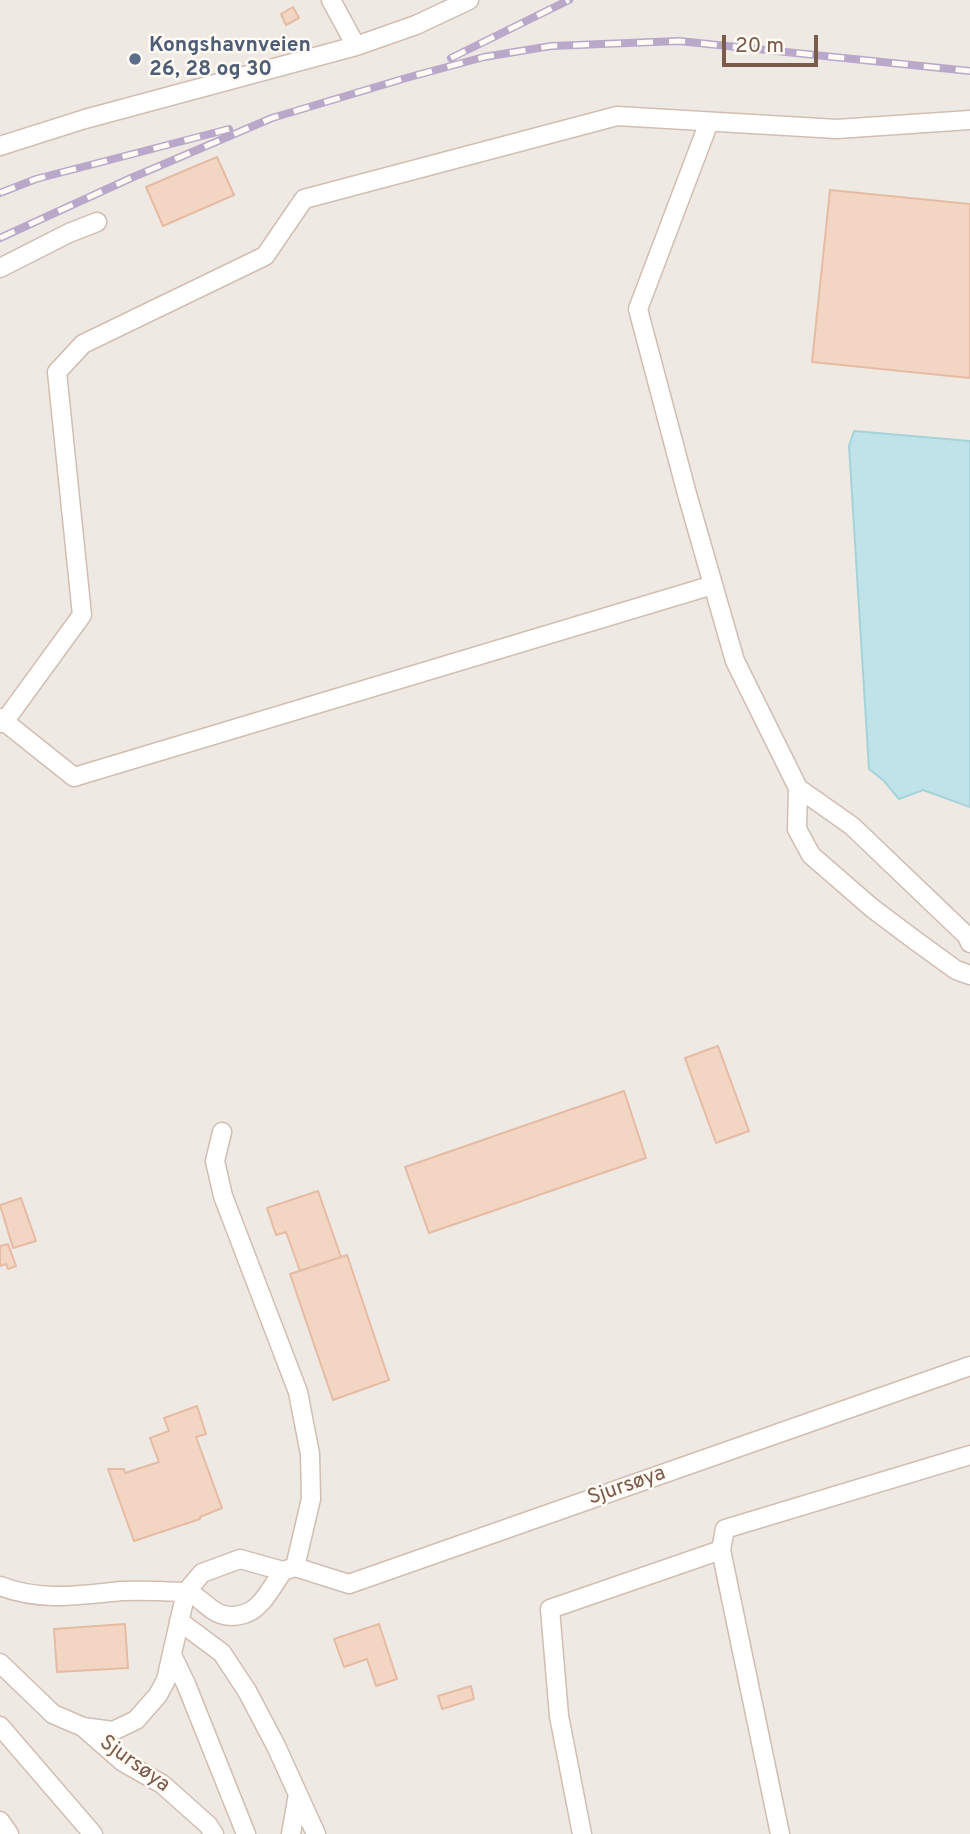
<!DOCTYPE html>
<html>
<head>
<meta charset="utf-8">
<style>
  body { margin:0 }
  #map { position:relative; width:970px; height:1834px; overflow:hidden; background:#fdf6ec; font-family:Overpass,sans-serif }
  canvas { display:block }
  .scale { position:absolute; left:722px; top:35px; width:96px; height:32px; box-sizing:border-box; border:4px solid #7a5c4d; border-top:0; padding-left:9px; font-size:21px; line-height:24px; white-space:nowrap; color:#7a5c4d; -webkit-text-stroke:5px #fffaf3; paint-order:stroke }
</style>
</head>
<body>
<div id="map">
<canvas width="970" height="1834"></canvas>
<div class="scale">20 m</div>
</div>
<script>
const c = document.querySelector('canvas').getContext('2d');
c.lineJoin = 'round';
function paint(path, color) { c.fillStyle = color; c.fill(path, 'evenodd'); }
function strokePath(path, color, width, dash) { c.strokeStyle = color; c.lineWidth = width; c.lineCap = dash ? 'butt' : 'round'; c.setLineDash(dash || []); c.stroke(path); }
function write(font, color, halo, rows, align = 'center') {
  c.font = font + ' Overpass,sans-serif'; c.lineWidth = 5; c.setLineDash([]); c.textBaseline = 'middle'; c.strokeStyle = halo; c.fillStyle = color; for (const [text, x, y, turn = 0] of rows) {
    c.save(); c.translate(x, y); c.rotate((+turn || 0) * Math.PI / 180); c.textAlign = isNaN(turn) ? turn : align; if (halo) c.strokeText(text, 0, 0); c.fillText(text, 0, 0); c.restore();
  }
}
paint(new Path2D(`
  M0,0H970V440L855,431L849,446L869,769L884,781L899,799L923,790L970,807V1834H0Z`), '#efe9e4');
const water = new Path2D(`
  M854,431L970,441V807L923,790L899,799L884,781L869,769L849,446Z`);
paint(water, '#bfe3e8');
strokePath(water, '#a5d3da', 2);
const building = new Path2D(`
  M293,7L299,18L286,25L281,14Z
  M217,157L234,195L163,226L146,187Z
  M830,190L970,204V378L812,362Z
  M718,1046L749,1131L716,1143L685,1058Z
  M624,1091L646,1158L429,1233L405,1167Z
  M318,1191L341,1257L300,1271L286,1232L276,1235L267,1208Z
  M21,1198L36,1241L13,1248L0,1205Z
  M8,1244L16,1266L8,1269L6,1264L0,1266V1246Z
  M347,1255L389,1380L333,1400L290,1274Z
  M197,1406L206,1434L196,1437L222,1508L200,1517V1519L134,1541L108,1469H124L125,1473L159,1462L150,1438L169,1431L164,1418Z
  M125,1624L128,1668L57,1672L54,1629Z
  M379,1624L397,1679L376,1686L367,1659L344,1667L334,1639Z
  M471,1686L474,1699L442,1709L438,1696Z`);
paint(building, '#f3d5c3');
strokePath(building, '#e6bba3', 2);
const lane = new Path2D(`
  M331,0L356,46
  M709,122L638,309L687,494L735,661L798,788L797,829L811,855L872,908L916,941L956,970L970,975
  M0,146L85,119L356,46L416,25L469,0
  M0,268L69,233L97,222
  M0,718L74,777L713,585
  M0,723L4,722L82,615L57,372L83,344L265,256L304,199L617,116L837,129L970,120
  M798,788L852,826L967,936L970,943
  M222,1132L215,1161L223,1196L298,1392L310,1454L311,1499L295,1567
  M721,1550L725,1529L970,1455
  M0,1586C41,1602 80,1595 122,1591C141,1590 162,1591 182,1592C205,1593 210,1624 244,1614C262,1609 272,1586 283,1571
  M179,1621L222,1653L247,1691L276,1746L316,1834
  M172,1655L186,1684L246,1834
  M0,1663L53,1714L83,1727L113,1731L136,1720L158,1695L166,1680L186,1592L202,1573L240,1559L283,1571L295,1567L349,1584L970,1366
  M0,1726L93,1834
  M83,1727L123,1762L162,1784L208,1825L214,1834
  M0,1821L9,1834
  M291,1834L298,1794
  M582,1834L559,1716L550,1609L721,1550L780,1834`);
strokePath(lane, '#d1beb0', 21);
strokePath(lane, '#fff', 18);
const rail = new Path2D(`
  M451,58L569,0
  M0,193L36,179L229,129
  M0,238L131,178L272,118L406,78L484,57L551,46L679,41L970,71`);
strokePath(rail, '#b9a8c9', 8);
strokePath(rail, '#fffaf3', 5, [16]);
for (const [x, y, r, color] of [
  [135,59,7,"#5c6f8a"]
]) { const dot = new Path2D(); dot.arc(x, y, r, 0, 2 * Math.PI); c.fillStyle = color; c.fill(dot); strokePath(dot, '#fffaf3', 2.5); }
write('bold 21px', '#4e5e75', '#fffaf3', [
  ["Kongshavnveien",149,47],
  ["26, 28 og 30",149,71]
], 'left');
write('21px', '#7a5c4d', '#fffaf3', [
  ["Sjursøya",627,1487,-19],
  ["Sjursøya",134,1765,36]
]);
</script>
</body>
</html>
